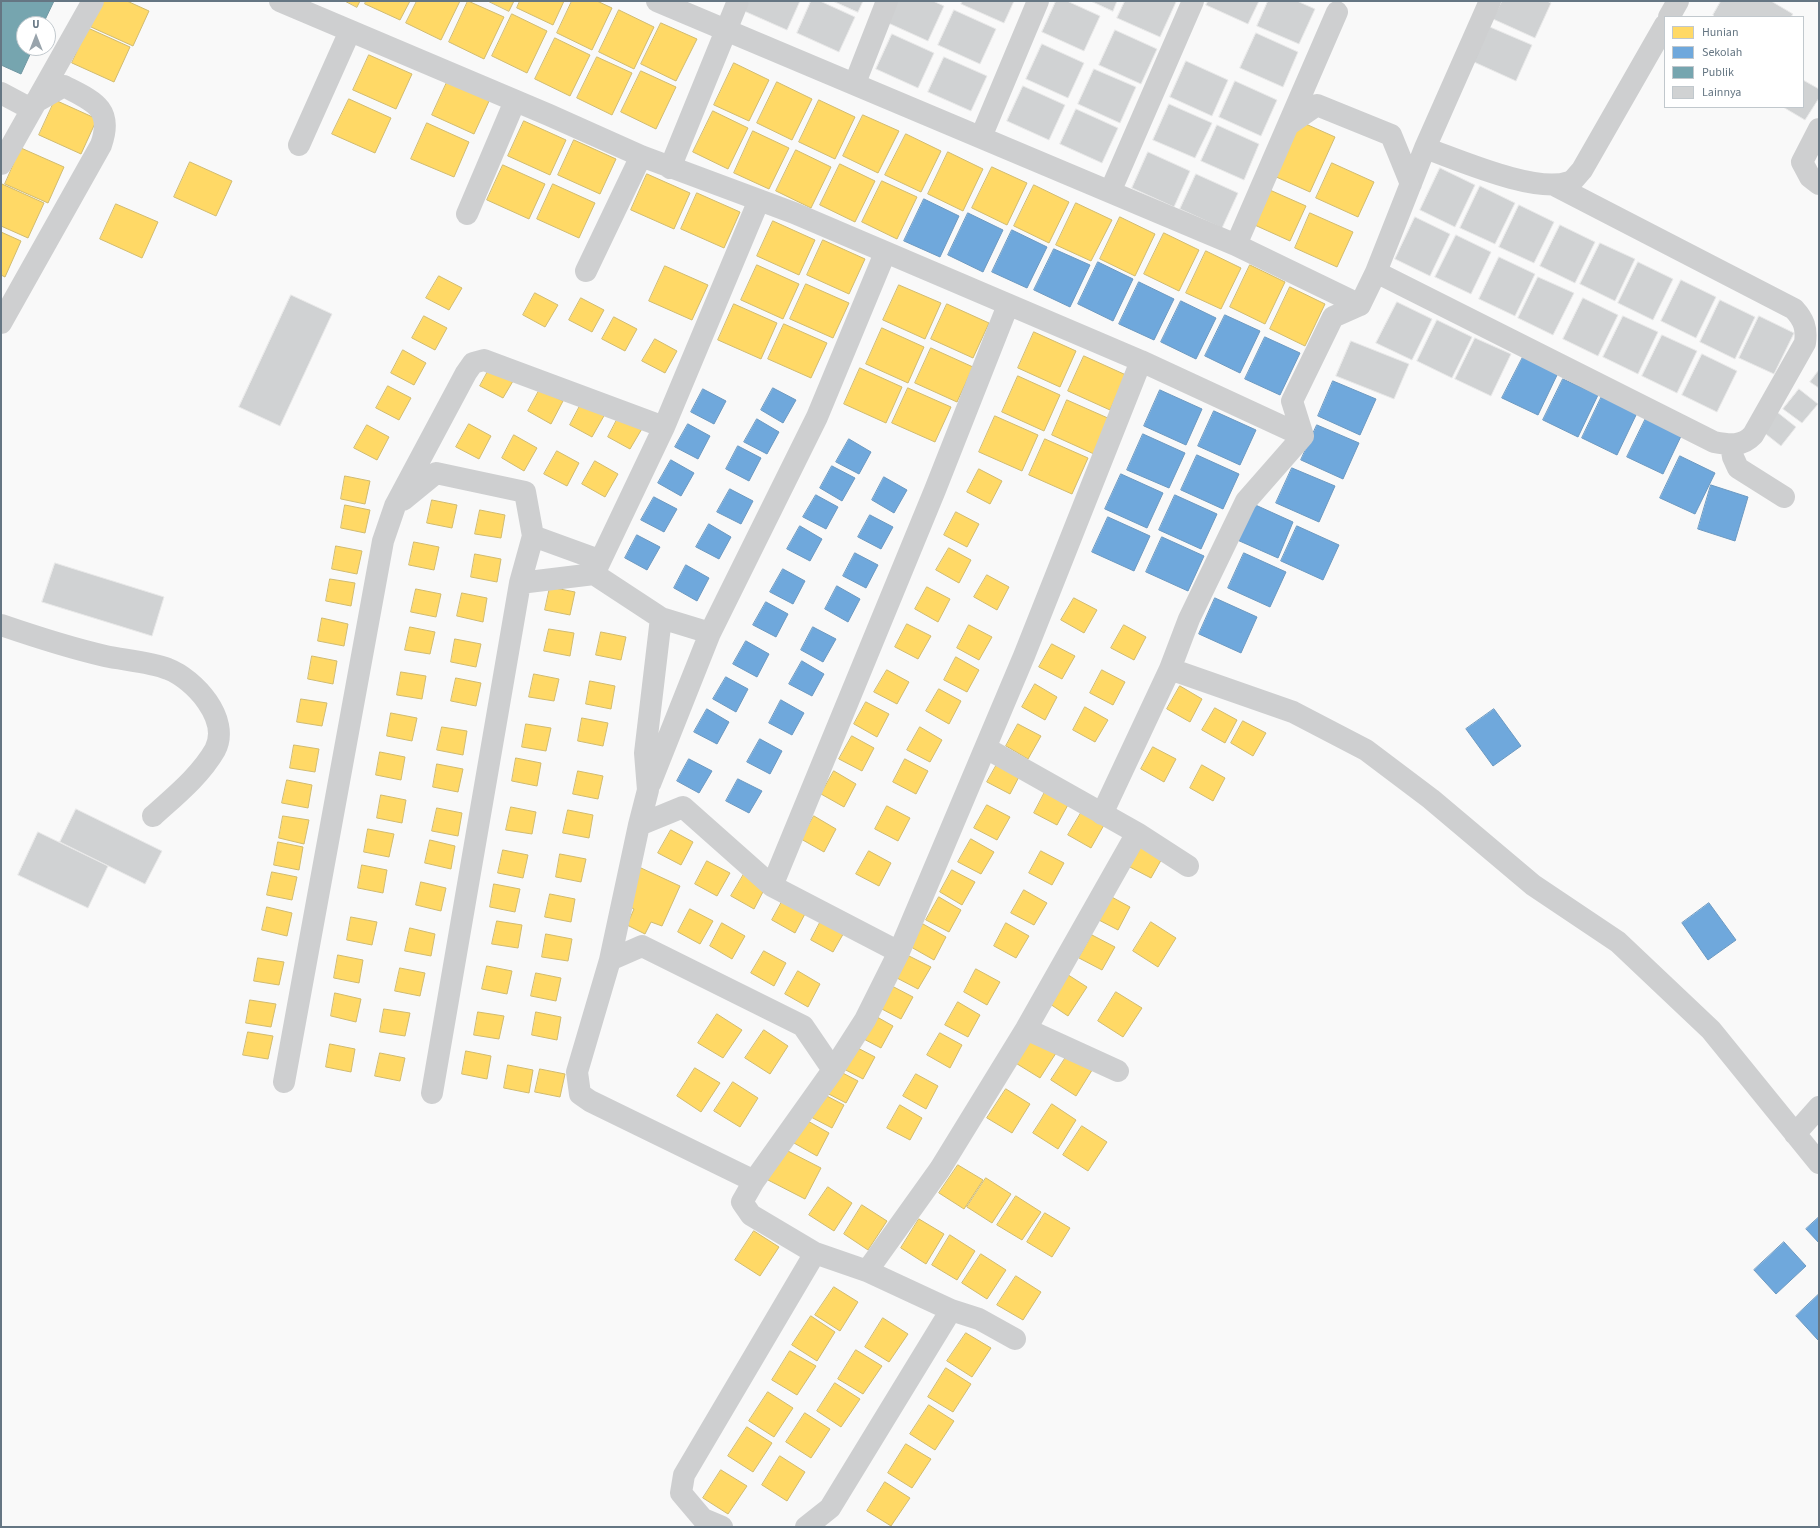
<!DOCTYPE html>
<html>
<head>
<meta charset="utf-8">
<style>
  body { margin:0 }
  #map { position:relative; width:1820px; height:1528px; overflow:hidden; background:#f9f9f9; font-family:"Source Sans 3",sans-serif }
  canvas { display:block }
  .frame { position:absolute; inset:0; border:2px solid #657683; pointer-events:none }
  .legend { position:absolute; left:1664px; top:16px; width:140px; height:92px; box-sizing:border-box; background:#fff; border:1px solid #c1c8cd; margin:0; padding:5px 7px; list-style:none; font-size:12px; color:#657683 }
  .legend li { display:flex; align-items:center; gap:8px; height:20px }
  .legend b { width:20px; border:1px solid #c1c8cd }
  .north { position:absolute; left:16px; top:16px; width:40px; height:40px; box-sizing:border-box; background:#fff; border:1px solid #c1c8cd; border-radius:50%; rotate:0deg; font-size:11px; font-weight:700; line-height:16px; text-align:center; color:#657683 }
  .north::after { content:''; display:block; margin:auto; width:14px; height:18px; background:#99a4ac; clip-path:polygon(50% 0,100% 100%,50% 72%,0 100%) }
</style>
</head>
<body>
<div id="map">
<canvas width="1820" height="1528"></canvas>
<div class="frame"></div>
<ul class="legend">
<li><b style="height:11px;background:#ffd966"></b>Hunian</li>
<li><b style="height:11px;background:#6fa8dc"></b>Sekolah</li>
<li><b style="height:11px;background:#76a5af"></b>Publik</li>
<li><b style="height:11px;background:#d0d2d3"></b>Lainnya</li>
</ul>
<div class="north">U</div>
</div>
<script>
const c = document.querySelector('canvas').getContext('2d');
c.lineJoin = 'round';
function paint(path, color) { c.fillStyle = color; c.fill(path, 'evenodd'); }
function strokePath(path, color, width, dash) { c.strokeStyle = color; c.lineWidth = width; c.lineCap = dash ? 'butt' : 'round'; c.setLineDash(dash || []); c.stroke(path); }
const homes = new Path2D(`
  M103,1H127L149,11L133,46L91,27Z
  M345,1H360L357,7Z
  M366,1H410L400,20L365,4Z
  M417,1H460L441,40L406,23Z
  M468,1L504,17L484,59L449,42Z
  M488,1H514L509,11Z
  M520,1H564L553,25L517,8Z
  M572,1H597L612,8L592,50L557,33Z
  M619,10L654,27L634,69L599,52Z
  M512,14L547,31L527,73L492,56Z
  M661,23L697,39L676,81L641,64Z
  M88,28L130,47L114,82L72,63Z
  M555,38L590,55L570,96L535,79Z
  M369,55L412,74L396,109L353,90Z
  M597,57L632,73L612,115L577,98Z
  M734,63L769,80L749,121L714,105Z
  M641,71L676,87L656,129L621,112Z
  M448,80L490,99L474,134L432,115Z
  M777,82L812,99L792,140L757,123Z
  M349,99L391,118L375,153L332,134Z
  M55,100L97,119L81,154L39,135Z
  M819,100L855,117L835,159L799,142Z
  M713,111L748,128L728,169L693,152Z
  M863,115L899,131L878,173L843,156Z
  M524,121L566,140L550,175L508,156Z
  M1299,121L1335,137L1310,192L1274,176Z
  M427,123L469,142L454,177L411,159Z
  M753,131L789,148L769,189L734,173Z
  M906,134L941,151L921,192L885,175Z
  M574,140L616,159L600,194L558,175Z
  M21,148L64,167L48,203L5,184Z
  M796,150L831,167L811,208L776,191Z
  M948,152L983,169L963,211L928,194Z
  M190,162L232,181L216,216L174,197Z
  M1332,163L1374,182L1358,217L1316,198Z
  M840,164L875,181L855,222L820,205Z
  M503,165L545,184L529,219L487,200Z
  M992,167L1027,183L1007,225L972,208Z
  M647,174L690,193L674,229L631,210Z
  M882,181L917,197L897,239L862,222Z
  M2,184L44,203L28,238L1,226Z
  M553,184L595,203L579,238L537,219Z
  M1034,185L1069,202L1049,243L1014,226Z
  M1263,187L1306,206L1290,241L1248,222Z
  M697,193L740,212L724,248L681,229Z
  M1076,203L1112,220L1091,261L1056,245Z
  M116,204L158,222L142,258L100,239Z
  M1310,213L1353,232L1337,267L1295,248Z
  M1120,217L1155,234L1135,276L1100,259Z
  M773,221L815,240L799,275L757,256Z
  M1,232L21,241L5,277L1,275Z
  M1164,233L1199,250L1179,291L1144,274Z
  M823,240L865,259L849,294L807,275Z
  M1206,251L1241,268L1221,309L1186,293Z
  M757,265L799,284L783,319L741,300Z
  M1250,265L1285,282L1265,324L1230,307Z
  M665,266L708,285L692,320L649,301Z
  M439,276L462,288L449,310L426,298Z
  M806,284L849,303L833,338L790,319Z
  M899,285L941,303L925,339L883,320Z
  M1290,287L1325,304L1305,346L1270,329Z
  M535,293L558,305L545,327L523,315Z
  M581,298L604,310L592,332L569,320Z
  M734,304L777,323L761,359L718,340Z
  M947,304L989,323L973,358L931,339Z
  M424,316L447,328L435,350L412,338Z
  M614,317L637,329L625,351L602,339Z
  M784,324L827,343L811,378L768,359Z
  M882,328L924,347L908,383L866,364Z
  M1034,332L1076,351L1060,387L1018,368Z
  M655,339L677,351L665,373L642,361Z
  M931,348L973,367L957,402L915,383Z
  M403,350L426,363L414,385L391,373Z
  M1084,356L1126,375L1110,410L1068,391Z
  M492,364L516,376L503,398L480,386Z
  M860,368L902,387L886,423L844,404Z
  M1018,376L1060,395L1044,431L1002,412Z
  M388,386L411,398L399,420L376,408Z
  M908,388L951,407L935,442L892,423Z
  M540,389L563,401L551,424L528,411Z
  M1067,400L1110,419L1094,454L1052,435Z
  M582,402L605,414L592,437L570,425Z
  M620,414L643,427L630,449L608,437Z
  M995,416L1038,435L1022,471L979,452Z
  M469,424L491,436L479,459L456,447Z
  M367,425L389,437L377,460L354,448Z
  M514,435L537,448L524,471L502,458Z
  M1045,439L1088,458L1072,494L1029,475Z
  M557,451L579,463L567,486L544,474Z
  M595,461L618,474L605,497L582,484Z
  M979,469L1002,481L990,504L967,492Z
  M345,476L370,481L365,504L341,499Z
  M432,500L457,505L452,528L427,523Z
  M345,505L370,510L365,533L341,528Z
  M480,510L505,515L501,538L475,534Z
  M956,512L979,524L967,547L944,535Z
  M414,542L439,547L434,570L409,565Z
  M336,546L362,551L357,574L332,569Z
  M949,548L971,560L959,583L936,570Z
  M475,554L501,559L497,582L471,577Z
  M987,575L1009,587L997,610L974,597Z
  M330,579L355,583L351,606L326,601Z
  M550,587L575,592L570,615L545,610Z
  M927,587L950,599L938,622L915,609Z
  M416,589L441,594L436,617L411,612Z
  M462,593L487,598L483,622L457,616Z
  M1074,598L1097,610L1084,633L1061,620Z
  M322,618L348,624L344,646L318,641Z
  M907,624L931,636L918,659L895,647Z
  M969,625L992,637L979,660L957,648Z
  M1124,625L1146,637L1134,660L1111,648Z
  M410,627L435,632L430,654L405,650Z
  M549,629L574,633L570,656L544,651Z
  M601,632L626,637L621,660L596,655Z
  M455,639L481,644L476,667L451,662Z
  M1052,644L1075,656L1062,679L1039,667Z
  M312,656L337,661L333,684L308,679Z
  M956,657L979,670L967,692L944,680Z
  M887,670L909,682L897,704L874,692Z
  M1102,670L1125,682L1113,705L1090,693Z
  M401,672L426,676L422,699L397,695Z
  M534,674L559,679L554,701L529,697Z
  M456,678L481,683L476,706L451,701Z
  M590,681L615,686L611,709L586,704Z
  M1035,684L1057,697L1045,720L1022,707Z
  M1180,686L1202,699L1190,722L1167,709Z
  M939,689L961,701L949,724L926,711Z
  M301,699L327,703L322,726L297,722Z
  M866,702L889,714L877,737L854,724Z
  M1085,707L1108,720L1095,742L1073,730Z
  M1215,708L1237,720L1225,743L1202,730Z
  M391,713L417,718L412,741L387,736Z
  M582,718L608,723L603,746L578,741Z
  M1243,721L1266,733L1253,756L1231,743Z
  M526,724L551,728L546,751L522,747Z
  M1018,724L1041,736L1028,759L1006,746Z
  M442,727L467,731L463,755L437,750Z
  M920,727L942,740L930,762L907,750Z
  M852,736L874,748L862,771L839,759Z
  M294,745L319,749L315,772L290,768Z
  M1153,747L1176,759L1164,782L1141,769Z
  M380,752L405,757L401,780L376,775Z
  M516,758L541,763L537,786L512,781Z
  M905,759L928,771L916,794L893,782Z
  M1000,759L1022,771L1010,794L987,782Z
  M437,764L463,769L458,792L433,787Z
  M1202,765L1225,778L1213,801L1190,788Z
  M578,771L603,776L598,799L573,794Z
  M834,771L856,784L844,807L821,794Z
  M287,780L312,785L308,808L282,803Z
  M1046,790L1069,803L1057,825L1034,813Z
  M381,795L406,800L402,823L377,818Z
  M987,805L1010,817L997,840L974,828Z
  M887,806L910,818L898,841L875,829Z
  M511,807L536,812L532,834L506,830Z
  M437,808L462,813L458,836L432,831Z
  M568,810L593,815L589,838L563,833Z
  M1081,813L1104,825L1091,848L1068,835Z
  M283,816L309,820L304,844L279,838Z
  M814,816L836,829L824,852L801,839Z
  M368,829L394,834L389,857L364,852Z
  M671,830L693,842L681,865L658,853Z
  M971,839L994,852L981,874L958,862Z
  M430,840L455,846L451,869L425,863Z
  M278,842L303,847L299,870L274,865Z
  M1141,843L1164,855L1151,878L1128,866Z
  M503,850L528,855L523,878L498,873Z
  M869,851L891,863L879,886L856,874Z
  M1041,851L1064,863L1052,885L1029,873Z
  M560,854L586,859L581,882L556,877Z
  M707,861L730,873L717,896L695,884Z
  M362,865L387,870L383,893L358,888Z
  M641,868L680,886L662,926L651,922L645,934L627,925L634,909L624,904Z
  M952,870L975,882L962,905L940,892Z
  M272,872L297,877L292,900L267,895Z
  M744,874L766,886L754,909L731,896Z
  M421,882L446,888L441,911L416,905Z
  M494,884L520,889L515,912L490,907Z
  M1024,890L1047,903L1034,925L1011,913Z
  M550,894L575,899L571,922L545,917Z
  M1108,895L1130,907L1118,930L1095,918Z
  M939,897L961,910L949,932L926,920Z
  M784,898L807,910L795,933L772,920Z
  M267,907L292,913L287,936L262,930Z
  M690,909L713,921L700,944L678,932Z
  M351,917L377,922L372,945L347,940Z
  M823,917L846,929L833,952L811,940Z
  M497,921L522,925L518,948L492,944Z
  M1151,922L1176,938L1158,967L1133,951Z
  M722,923L745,936L732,959L710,946Z
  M1006,923L1029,936L1016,958L994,946Z
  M923,924L946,937L934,960L911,947Z
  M410,928L435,934L431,956L405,951Z
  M546,934L572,939L568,961L542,957Z
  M1092,935L1115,947L1102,970L1079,958Z
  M764,951L786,963L774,986L751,973Z
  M338,955L363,960L359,983L334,978Z
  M907,955L931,967L918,989L895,977Z
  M258,958L284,962L279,985L254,981Z
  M487,966L512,971L507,994L482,989Z
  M400,968L425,973L420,996L395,991Z
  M976,969L1000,982L987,1005L964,992Z
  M798,971L820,984L808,1007L785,994Z
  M1062,971L1087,987L1068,1016L1044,1000Z
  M536,973L561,978L556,1001L531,996Z
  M890,985L913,997L901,1019L878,1007Z
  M1116,992L1142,1008L1123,1037L1098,1021Z
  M335,993L361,999L356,1022L331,1016Z
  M250,1000L276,1004L271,1027L246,1023Z
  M958,1002L980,1015L968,1037L945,1025Z
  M384,1009L410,1013L405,1036L380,1032Z
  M478,1012L504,1016L499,1039L474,1035Z
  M536,1012L561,1017L557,1040L532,1035Z
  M870,1013L893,1026L881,1048L858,1036Z
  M717,1014L742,1030L723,1058L698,1043Z
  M764,1030L788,1046L770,1074L745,1058Z
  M248,1032L273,1036L268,1059L243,1055Z
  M940,1033L962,1045L950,1068L927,1055Z
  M1033,1034L1058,1050L1040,1078L1014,1062Z
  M330,1044L355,1049L351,1072L326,1067Z
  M852,1045L875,1057L863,1079L840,1067Z
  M466,1051L491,1056L487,1079L462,1074Z
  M1070,1051L1094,1067L1076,1096L1051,1080Z
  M380,1053L405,1058L400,1081L375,1076Z
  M508,1065L533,1070L529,1093L504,1088Z
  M695,1068L720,1083L701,1112L677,1096Z
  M540,1069L565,1074L560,1097L535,1092Z
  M835,1069L858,1081L846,1103L823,1091Z
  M916,1074L938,1086L926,1109L903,1096Z
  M733,1082L758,1098L740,1127L714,1111Z
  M1006,1089L1030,1104L1012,1133L987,1118Z
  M821,1093L844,1105L832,1128L809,1116Z
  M1052,1104L1076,1120L1058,1149L1033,1133Z
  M900,1105L922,1118L910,1140L887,1128Z
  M806,1120L829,1133L817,1156L794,1143Z
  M1082,1126L1107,1142L1088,1171L1063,1155Z
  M784,1149L821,1168L805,1199L768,1180Z
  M958,1165L983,1180L964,1209L939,1193Z
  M986,1178L1011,1194L992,1223L967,1207Z
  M828,1187L852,1203L834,1231L809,1215Z
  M1016,1196L1041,1212L1022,1240L997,1225Z
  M862,1205L887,1221L868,1250L844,1234Z
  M1045,1213L1070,1228L1052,1257L1027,1242Z
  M919,1219L944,1234L926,1264L901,1248Z
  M754,1231L779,1247L760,1276L735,1260Z
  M950,1235L975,1251L957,1280L932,1265Z
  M981,1254L1006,1270L987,1299L962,1283Z
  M1016,1276L1041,1292L1023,1320L997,1305Z
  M834,1287L858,1302L840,1331L815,1315Z
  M811,1316L835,1332L817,1361L792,1345Z
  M883,1318L908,1334L889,1362L865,1347Z
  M966,1333L991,1348L972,1377L947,1361Z
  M856,1350L882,1366L863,1394L838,1379Z
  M790,1351L816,1366L797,1395L772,1380Z
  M946,1368L971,1384L953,1412L928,1397Z
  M835,1383L860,1399L841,1427L817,1411Z
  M768,1392L793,1408L774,1437L749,1421Z
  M929,1405L954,1421L935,1450L910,1434Z
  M805,1413L830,1429L811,1458L786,1442Z
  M747,1427L772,1443L753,1472L728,1456Z
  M906,1444L931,1459L912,1488L888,1473Z
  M780,1456L805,1472L787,1501L762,1485Z
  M721,1470L747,1486L728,1514L703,1498Z
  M885,1482L910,1498L891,1526L867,1511Z`);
paint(homes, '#ffd966');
strokePath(homes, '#d1bb6f', 1);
const schools = new Path2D(`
  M924,199L959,216L940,257L904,241Z
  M968,213L1003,230L983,272L948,255Z
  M1012,230L1047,247L1027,288L992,272Z
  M1054,249L1090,265L1070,307L1034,290Z
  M1098,262L1133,279L1113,321L1078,304Z
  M1139,282L1174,299L1154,340L1119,324Z
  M1181,301L1216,318L1196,359L1161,342Z
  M1225,315L1260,331L1240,373L1205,356Z
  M1265,337L1300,353L1280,395L1245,379Z
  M1523,357L1558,373L1538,415L1502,398Z
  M1563,379L1598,395L1578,437L1543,420Z
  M1333,381L1376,399L1360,435L1318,416Z
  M773,388L796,400L783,423L761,410Z
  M703,389L726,401L714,424L691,412Z
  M1160,390L1202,409L1186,445L1144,426Z
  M1602,396L1637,413L1617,455L1582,438Z
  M1214,411L1256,430L1240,465L1198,446Z
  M1647,416L1683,432L1663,474L1627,457Z
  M757,419L779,432L767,454L744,442Z
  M688,424L710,436L698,459L675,447Z
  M1317,425L1359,443L1343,479L1301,460Z
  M1143,434L1185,453L1169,488L1127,470Z
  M849,439L871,452L859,474L836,462Z
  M738,446L761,458L749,481L726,469Z
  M1197,455L1239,474L1223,509L1181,490Z
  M1680,456L1715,473L1695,514L1660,498Z
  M671,460L694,473L681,496L658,483Z
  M832,466L855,478L842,501L820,488Z
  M1292,468L1335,486L1319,522L1276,503Z
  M1121,474L1163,493L1147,528L1105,509Z
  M884,477L907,490L894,513L872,500Z
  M1711,485L1748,497L1735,541L1698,529Z
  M730,489L753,501L741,524L717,512Z
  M816,495L838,507L826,529L803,517Z
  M1175,495L1217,514L1201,549L1159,530Z
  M654,497L677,509L664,532L641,520Z
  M1251,503L1293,522L1278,558L1235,539Z
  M870,515L893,527L881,549L858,537Z
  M1108,517L1150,536L1134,571L1092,552Z
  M709,524L731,537L719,559L696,547Z
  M800,526L822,539L810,561L787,549Z
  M1297,526L1339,545L1323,580L1281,561Z
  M637,535L660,547L647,570L625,558Z
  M1162,537L1204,556L1188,591L1146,572Z
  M855,553L878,565L866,588L843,576Z
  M1244,553L1286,572L1270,607L1228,588Z
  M686,565L709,578L697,601L674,588Z
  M783,569L805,581L793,604L770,592Z
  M837,586L860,599L848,622L825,609Z
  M1215,598L1257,617L1241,653L1199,634Z
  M766,602L788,614L776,637L753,625Z
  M813,627L836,639L823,662L801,650Z
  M746,641L769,654L757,677L733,664Z
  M802,661L824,674L812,696L789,684Z
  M726,677L748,689L736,712L713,699Z
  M781,700L804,713L792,735L769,723Z
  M707,709L729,722L717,744L694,732Z
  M1494,709L1521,746L1493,766L1466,729Z
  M760,739L782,751L770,774L747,762Z
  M689,759L712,771L699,793L677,781Z
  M738,779L762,791L749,813L726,801Z
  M1709,903L1736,940L1708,960L1682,923Z
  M1819,1217V1243L1806,1229Z
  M1784,1242L1806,1266L1776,1294L1754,1270Z
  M1819,1294V1339L1818,1340L1796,1316Z`);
paint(schools, '#6fa8dc');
strokePath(schools, '#6c99c1', 1);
const public = new Path2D(`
  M1,1H54L43,24H24V48H33L21,74L1,65Z`);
paint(public, '#76a5af');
strokePath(public, '#7197a2', 1);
const building = new Path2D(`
  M749,1H800L787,30L744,11Z
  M811,1H820L855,17L839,52L797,33Z
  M833,1H863L858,12Z
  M895,1H933L944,6L928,41L886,22Z
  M963,1H1014L1004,23L961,4Z
  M1056,1H1067L1100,16L1084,51L1042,32Z
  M1091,1H1117L1113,11Z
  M1125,1H1173L1176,2L1160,37L1117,18Z
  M1208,1H1259L1248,24L1206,5Z
  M1268,1H1297L1315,9L1299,44L1257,26Z
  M1502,1H1547L1551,3L1535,38L1493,19Z
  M1721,1H1771L1793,14L1791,17H1715L1713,15Z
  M954,10L996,29L980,64L938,45Z
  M1490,27L1532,45L1516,81L1474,62Z
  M1115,30L1157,49L1141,84L1099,65Z
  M1256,33L1298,52L1283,87L1240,68Z
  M892,34L934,53L918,88L876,69Z
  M1042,44L1084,63L1068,98L1026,79Z
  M944,57L987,76L971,111L928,92Z
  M1186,61L1228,80L1212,116L1170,97Z
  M1094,69L1136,87L1120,123L1078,104Z
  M1803,80L1819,89V98L1805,120L1783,107H1803Z
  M1235,81L1277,100L1261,136L1219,117Z
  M1023,86L1065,105L1049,140L1007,121Z
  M1169,104L1212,123L1195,158L1153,140Z
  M1076,109L1118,128L1102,163L1060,144Z
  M1217,125L1259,144L1244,180L1201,161Z
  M1148,152L1190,171L1174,207L1132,188Z
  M1440,168L1475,185L1455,227L1420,210Z
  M1196,174L1238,193L1222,228L1180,209Z
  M1480,186L1515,203L1495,244L1460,228Z
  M1519,205L1554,222L1534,263L1499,247Z
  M1415,217L1450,234L1430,276L1395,259Z
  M1560,225L1595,242L1575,283L1540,266Z
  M1456,235L1491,252L1471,294L1435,277Z
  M1600,243L1635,259L1615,301L1580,284Z
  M1499,257L1535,274L1515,316L1479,299Z
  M1638,262L1673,279L1653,320L1618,303Z
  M1538,277L1574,293L1553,335L1518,318Z
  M1681,280L1716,297L1696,338L1661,321Z
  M291,295L332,314L280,426L239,407Z
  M1583,298L1618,315L1598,356L1563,339Z
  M1720,300L1755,317L1735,359L1700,342Z
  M1397,302L1432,319L1412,360L1376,343Z
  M1623,316L1658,332L1638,374L1603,357Z
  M1759,316L1794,333L1774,374L1739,358Z
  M1437,320L1472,337L1452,378L1417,361Z
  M1662,335L1697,351L1677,393L1642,376Z
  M1475,338L1511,354L1491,396L1455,379Z
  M1351,341L1409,364L1394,399L1336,376Z
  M1702,354L1737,371L1717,412L1682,395Z
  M1819,370V388L1810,382Z
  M1799,389L1818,404L1802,423L1783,409Z
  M1777,412L1796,427L1781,446L1762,431Z
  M55,563L164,597L152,636L42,602Z
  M76,809L162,851L145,884L60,842Z
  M38,832L108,866L88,908L18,875Z`);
paint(building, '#d0d2d3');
strokePath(building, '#e8e8e8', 1);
strokePath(new Path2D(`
  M280,1L549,115L641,156L794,213L1141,361L1303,436
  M657,1L1236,245L1360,305
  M1669,17L1678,1
  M855,83L887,1
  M1,93L31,109
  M1288,125L1317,105L1391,135L1411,184
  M1819,129L1802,162L1810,177L1819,184
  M981,137L1038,1
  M299,145L350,31
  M1425,148L1490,1
  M1,164L93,1
  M670,168L738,1
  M1110,192L1193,1
  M467,214L515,101
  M1236,245L1337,12
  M586,271L641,156
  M1376,272L1714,442C1729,445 1742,447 1753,435L1805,343C1807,328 1804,320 1794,309L1556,186
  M1,323L101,145C114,108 93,101 64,86L34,103
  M1731,445L1733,457L1738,468L1784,497
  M403,500L436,473L525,492L533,536L520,583L432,1093
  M533,536L599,560
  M594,574L664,427L759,200
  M520,583L594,574L661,618L710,633
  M661,618L645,753L648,790L639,825L610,960L577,1072L580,1094L590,1101L754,1181
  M1,625C36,637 70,648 105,656C124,660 151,662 168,669C194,679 231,719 215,750C200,776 175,796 153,816
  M1170,669L1293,712L1366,750L1431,799L1533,885L1618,942L1711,1030L1819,1163
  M986,748L1137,833L1188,866
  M650,784L710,633L817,417L885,253
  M1102,814L1170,669L1189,619L1246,501L1303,436L1292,401L1333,317L1360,305L1376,272L1425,148C1459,160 1536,194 1569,182C1574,181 1578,174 1582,170L1665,25
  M639,825L683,807L772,886L899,952
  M772,886L935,490L1008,305
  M610,960L642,946L803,1026L833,1070
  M1026,1029L1118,1071
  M284,1082L383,541L395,506L466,373L473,363L484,360L664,427
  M1795,1134L1819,1107
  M867,1271L940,1169L1026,1029L1137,833
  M1015,1339L979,1319L951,1310L867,1271L815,1253L751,1215L742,1202L754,1181L833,1070L865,1020L899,952L1024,656L1141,361
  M722,1527L703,1519L681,1493L684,1475L815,1253
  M806,1527L830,1508L951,1310`), '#cecfd0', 22);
</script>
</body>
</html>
